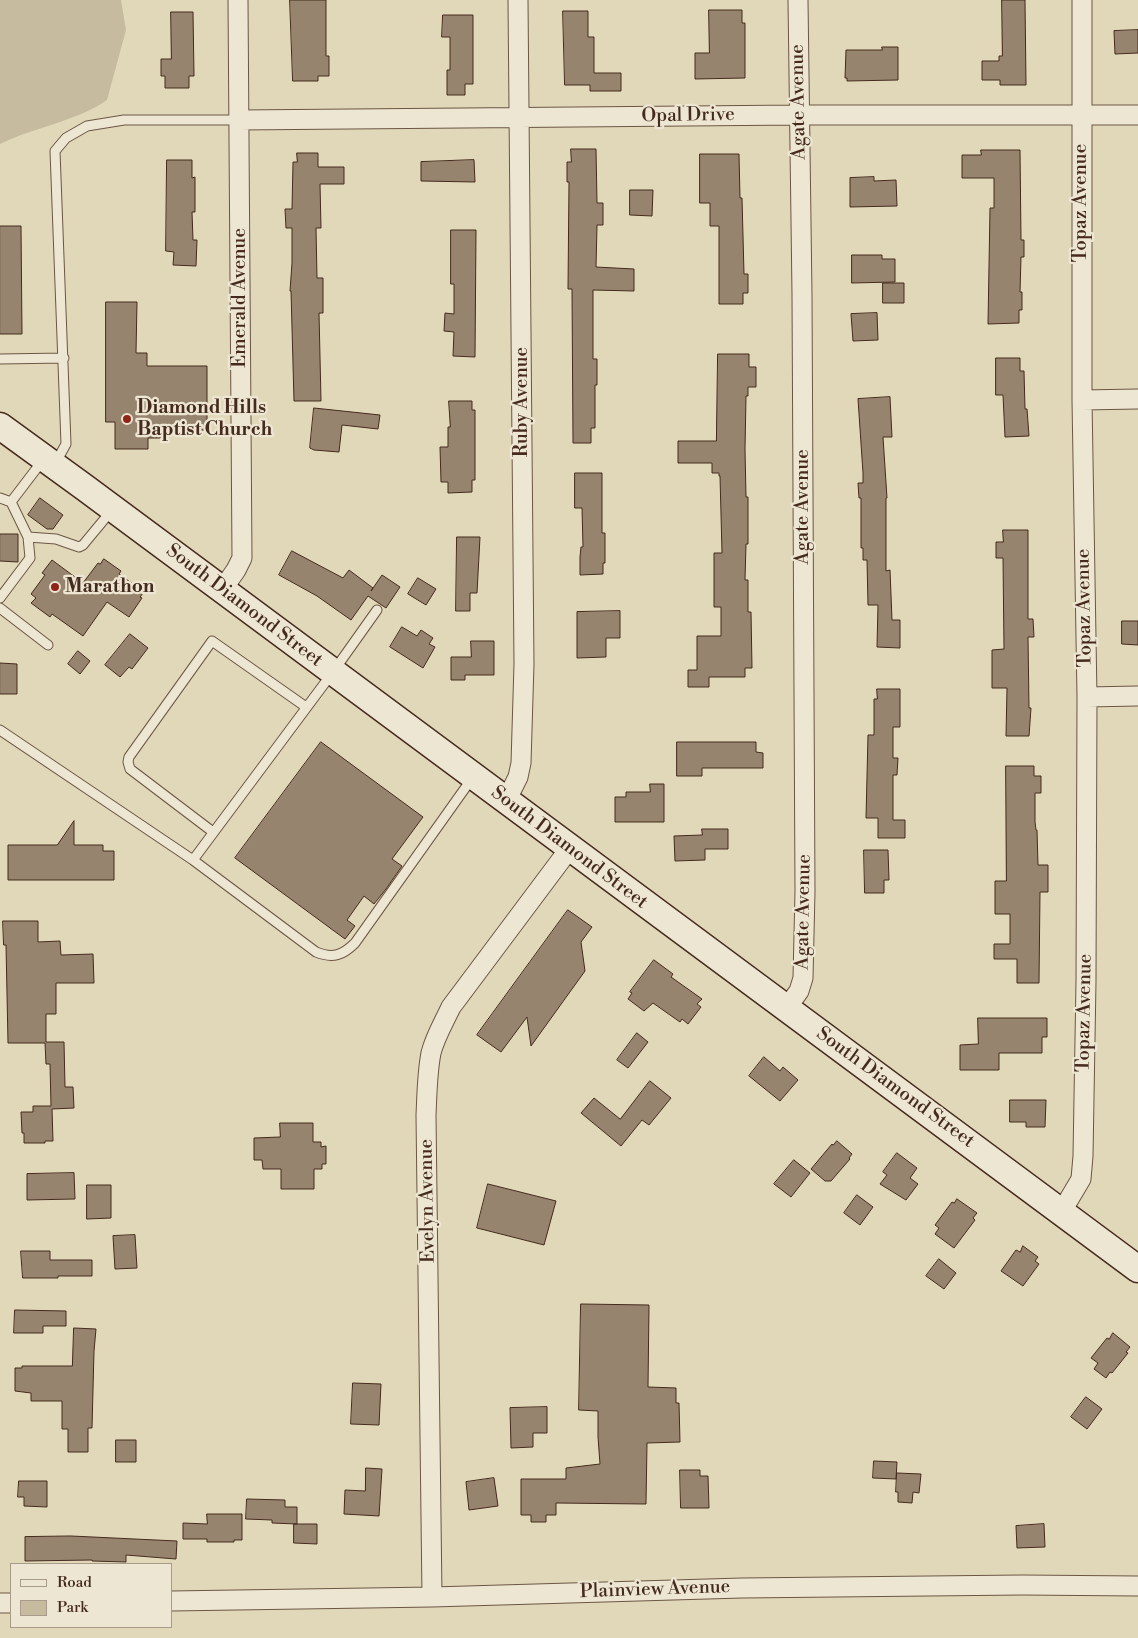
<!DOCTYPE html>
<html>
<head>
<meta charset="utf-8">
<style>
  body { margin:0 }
  #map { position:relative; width:1138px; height:1638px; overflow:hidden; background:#e1d8ba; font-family:"Libre Bodoni",serif }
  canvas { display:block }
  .legend { position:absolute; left:10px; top:1563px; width:162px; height:65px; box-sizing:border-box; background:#ece6d2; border:1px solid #a99b8a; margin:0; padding:6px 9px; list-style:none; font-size:15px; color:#452a1d }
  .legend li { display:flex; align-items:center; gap:10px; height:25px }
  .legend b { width:25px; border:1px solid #a99b8a }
</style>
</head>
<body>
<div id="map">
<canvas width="1138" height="1638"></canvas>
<ul class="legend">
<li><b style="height:6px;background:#ece6d2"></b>Road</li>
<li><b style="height:14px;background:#c6ba9f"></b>Park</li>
</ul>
</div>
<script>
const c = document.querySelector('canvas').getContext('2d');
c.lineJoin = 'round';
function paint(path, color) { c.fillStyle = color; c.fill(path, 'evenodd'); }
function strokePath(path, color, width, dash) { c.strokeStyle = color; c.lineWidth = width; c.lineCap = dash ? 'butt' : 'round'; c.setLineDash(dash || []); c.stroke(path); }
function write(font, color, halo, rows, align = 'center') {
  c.font = font + ' "Libre Bodoni",serif'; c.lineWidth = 4.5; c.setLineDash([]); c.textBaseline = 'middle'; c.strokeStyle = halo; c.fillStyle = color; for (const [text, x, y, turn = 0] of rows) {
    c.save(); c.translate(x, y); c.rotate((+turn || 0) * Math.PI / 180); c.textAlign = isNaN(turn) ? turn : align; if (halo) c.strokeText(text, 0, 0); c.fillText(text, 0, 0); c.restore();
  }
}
paint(new Path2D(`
  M0,0H121L126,30L107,100C75,122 34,127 0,144Z`), '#c6ba9f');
const building = new Path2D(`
  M290,0H326V56H329V76H318V81H293Z
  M1002,0H1025L1026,85H1000V80H982V61H999V56H1002Z
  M709,10H742V23H745V78L695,79V53H709Z
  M563,11H588V37H594V73H621V91H590V85H565Z
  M171,12H193L194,76H189V88H165V76H161V59H171Z
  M443,15H473V84H465V95H447V70H450V37H442Z
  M1138,30V53L1115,54L1114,31Z
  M882,47H898V80L847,81V78H845L846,50H882Z
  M571,149H596L597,203H603V225H597L596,267L634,269V291L593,290V359H597V385H595V428H591V443H573L572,289H568L569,182H567V162H571Z
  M981,150H1020L1021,240H1024V257H1021L1020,292H1022V310H1019V323L988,324L990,208H994V178H962V155H981Z
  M297,153H318V167H344V184H320L321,228H316L317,278H323V313H319L321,401H294L291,291H290L292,263V228H286L285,209H292L293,162H297Z
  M700,154H739L740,198H742L744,274H748V293H743V304H719V226H710V203H700Z
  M167,160H192V178L195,177V212H192L193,240H197L196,266L173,265L174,252L166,251Z
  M474,160L475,182L421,181V162Z
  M874,177V181L896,180L897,206L850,207V178Z
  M630,190H653L652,216L630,215Z
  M0,226H21L22,334H0Z
  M451,230H476L475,357L453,356L454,332L444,331L445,313L454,314V284H451Z
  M852,255H882V259H895V282L852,283Z
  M883,283H904V303H883Z
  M106,302H137L136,353H147V366H207V430H160V438H148V449H115V422H106Z
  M877,313L878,340L853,341L851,314Z
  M718,354H749V367H756V387H748V396H746L745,449L746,497H748V544H746L745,580H748V612H751L752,668H745V677H709V687H688V670H697V636H721V607H714V553H722L720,476H719V473H712V463H678V441H716Z
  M996,358H1020V371H1024L1025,409H1027L1029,436L1005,437L1003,395H996Z
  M890,397L892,437H883L887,498H886V571L890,570L892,620H900V648L877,647L878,605H868L867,560H863V548H861V498H859L858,483H863V473L858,399Z
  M449,401H472V410H475V480H472V492L448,493V482H441L440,447H448V427H450Z
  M314,408L380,415L378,429L342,425L339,452L314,450L310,448Z
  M575,473H602V533H605V563H603V574L580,575V557L581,547H583L582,508H575Z
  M40,498L63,515L53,529H47L28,515Z
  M1003,530H1028V619H1033L1034,637H1028L1029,708H1031L1029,736H1006L1007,688H992V650L1004,649L1003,558H996V542H1003Z
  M0,534H18V562L0,561Z
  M457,537H480L477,593H470V611H456Z
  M292,551L343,578L349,570L373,588L371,591L382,575L400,587L386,608L368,596L351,620L317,596L279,575Z
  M104,559L121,571L119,574L144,592L140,597L142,598L129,617L107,602L83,636L52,614L50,617L31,603L36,598L31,594L45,575L42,573L52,560L83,583L98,563L100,564Z
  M418,578L436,589L426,605L408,594Z
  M620,611V638H606V657L577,658V612Z
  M1122,621H1138V645L1122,644Z
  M402,627L417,636L421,630L433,638L429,644L435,647L423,668L390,647Z
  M130,634L148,648L132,669L129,667L120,677L105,665Z
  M471,641H494V675H465V680H451V657H471Z
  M78,651L90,661L80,674L68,664Z
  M0,663L17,664V694H0Z
  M877,689H900V727H893V758H898L897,775H893V820H905V838H878V818H866L868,735H874V699H877Z
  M321,742L423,817L392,859L402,866L386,889L374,904L364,896L347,920L355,926L345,939L235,858Z
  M677,742H756V752L763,753V768H702V776H677Z
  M1006,766H1034V776H1041V793H1035V822L1036,830H1037L1038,865H1048V892H1040L1039,983H1017V959H994V944H1010V914H995V881H1006Z
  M650,784H664V822H615V797H626V792H650Z
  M74,821V845H103V851H114V880H8V845H57Z
  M702,829H728V849H705V860L675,861L674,836L702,835Z
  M864,850H888L889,880H884V893H865Z
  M568,910L592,927L581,942L585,971L531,1046L527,1017L501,1052L477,1035Z
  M3,921H38V942L60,941L61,955L93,954L94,983H56V1014H46V1042H64L65,1087H73L74,1108L52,1109L53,1141H45V1143H24V1133H22L21,1112H33V1106H51L50,1064H46L45,1043H8L6,945H4Z
  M654,960L673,974L671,977L702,999L697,1004L701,1007L688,1024L682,1019L680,1022L653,1003L644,1011L628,999L632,993L630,992Z
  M978,1018H1047V1037H1042V1053H999V1070H960V1045L978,1044Z
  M637,1033L648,1042L628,1068L617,1060Z
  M764,1057L780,1071L783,1067L798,1080L780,1101L749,1076Z
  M650,1081L671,1098L649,1125L642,1120L621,1146L581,1113L594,1098L620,1119Z
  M1010,1100H1046L1045,1127H1026V1122H1010Z
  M280,1123H313V1142H321V1147L326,1146V1164H322V1169H314V1189H281V1169H263L262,1160H254V1138L280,1137Z
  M837,1141L852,1154L849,1158L850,1159L831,1181H825L811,1169L832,1144L833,1145Z
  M897,1153L917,1168L910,1178L918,1184L906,1200L880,1184L887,1175L883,1172Z
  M794,1160L810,1173L791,1197L774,1184Z
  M74,1173L75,1199L27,1200V1174Z
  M488,1184L556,1201L544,1245L477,1228Z
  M87,1185H111V1218L87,1219Z
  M857,1195L873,1207L860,1225L844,1213Z
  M957,1199L977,1213L973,1218L975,1220L954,1248L935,1234L939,1228L935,1225L952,1202L954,1203Z
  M135,1235L137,1268L115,1269L113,1236Z
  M1023,1246L1038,1257L1035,1261L1039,1264L1023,1286L1001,1271L1016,1250L1020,1252Z
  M21,1251H50V1260H92V1276H58V1278H23Z
  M939,1259L956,1273L944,1289L926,1276Z
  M581,1304L649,1305L648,1387L676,1388V1403H679L680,1442L647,1443L646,1504L556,1503V1515H546V1522H531V1515H521V1479H566V1468L600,1464L598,1437V1411L579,1410Z
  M15,1310L66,1311V1326H43V1333H14Z
  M74,1328L96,1329L94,1351L92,1428H88V1452H68V1429H62V1401H31V1393L15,1391V1368H22V1366H72Z
  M1113,1333L1130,1347L1126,1352L1128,1353L1112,1373L1110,1372L1106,1378L1094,1369L1098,1363L1091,1358L1107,1338L1109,1339Z
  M353,1383L381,1384L379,1425L351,1424Z
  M1086,1397L1102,1409L1087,1429L1071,1417Z
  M547,1407V1433H533V1447L511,1448L510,1408Z
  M116,1440H136V1462H116Z
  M874,1461L897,1462L896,1479L873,1478Z
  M366,1468L382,1469L379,1516L344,1514L345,1490L365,1491Z
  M680,1470H700V1476H708L709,1508H681Z
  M897,1473L921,1474L919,1493L913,1492L912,1503L898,1502V1492H896Z
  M494,1478L498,1506L469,1510L466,1482Z
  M19,1481H47V1507L24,1506V1497H18Z
  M247,1499L285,1500V1507H297V1524L272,1523V1520L246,1519Z
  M207,1514H242V1540H234V1542H207V1539H183V1523L207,1524Z
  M294,1524H317V1544L294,1543Z
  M1044,1524L1045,1547L1017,1548L1016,1526Z
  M71,1536L177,1541L176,1559L126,1555V1562L92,1561V1560L25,1561V1537Z`);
paint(building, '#96846f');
strokePath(building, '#452a1d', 1);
const lane = new Path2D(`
  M0,359L64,358
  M55,464L66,444L55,151L66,138L87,126L124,120H239
  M0,498L11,502L43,460
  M28,537L56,539L79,547L83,545L112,510
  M0,598L30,558L28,537L11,502
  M0,608L48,645
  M377,610L333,672L193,860L316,952C333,959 343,955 355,943L473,777
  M0,730L193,860
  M213,832L130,769L128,762L129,757L212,641L306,707`);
const street = new Path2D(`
  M239,120L799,115H1138
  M1082,400L1138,399
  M222,590L236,570L242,558L238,0
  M1087,697L1138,696
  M506,801L518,777L521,763L524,664L518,0
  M786,1009L799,991L803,978L805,891L802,295L798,0
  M1062,1211L1081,1179L1083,1156L1086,981L1087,697L1082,400V0
  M432,1597L426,1115C427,1095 427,1074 431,1053C435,1037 444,1022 451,1007L570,848
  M171,1601L432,1597L742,1588L1022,1585L1138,1586
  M0,1603H11`);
const secondary = new Path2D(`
  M0,426L84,487L1138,1269`);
strokePath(lane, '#6c5644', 11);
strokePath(street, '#6c5644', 21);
strokePath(secondary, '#452a1d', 29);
strokePath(lane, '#ece6d2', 9);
strokePath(street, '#ece6d2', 19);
strokePath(secondary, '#ece6d2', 26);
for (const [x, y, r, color] of [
  [127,419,5,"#8f2418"],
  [55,587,5,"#8f2418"]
]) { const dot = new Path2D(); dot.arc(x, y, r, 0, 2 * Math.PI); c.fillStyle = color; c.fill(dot); strokePath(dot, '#ece6d2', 2); }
write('19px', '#452a1d', '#ece6d2', [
  ["Agate Avenue",799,102,-91],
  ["Opal Drive",688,116,-1],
  ["Topaz Avenue",1081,203,-90],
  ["Emerald Avenue",240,298,-90],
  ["Ruby Avenue",522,402,-90],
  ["Agate Avenue",803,507,-90],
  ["South Diamond Street",244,606,37],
  ["Topaz Avenue",1085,608,-91],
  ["South Diamond Street",569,848,37],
  ["Agate Avenue",804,912,-89],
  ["Topaz Avenue",1085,1013,-89],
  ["South Diamond Street",895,1088,36],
  ["Evelyn Avenue",428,1201,-91],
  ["Plainview Avenue",655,1590,-2]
]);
write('bold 19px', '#452a1d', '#ece6d2', [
  ["Diamond Hills",137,408],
  ["Baptist Church",137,430],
  ["Marathon",65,587]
], 'left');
</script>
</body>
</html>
